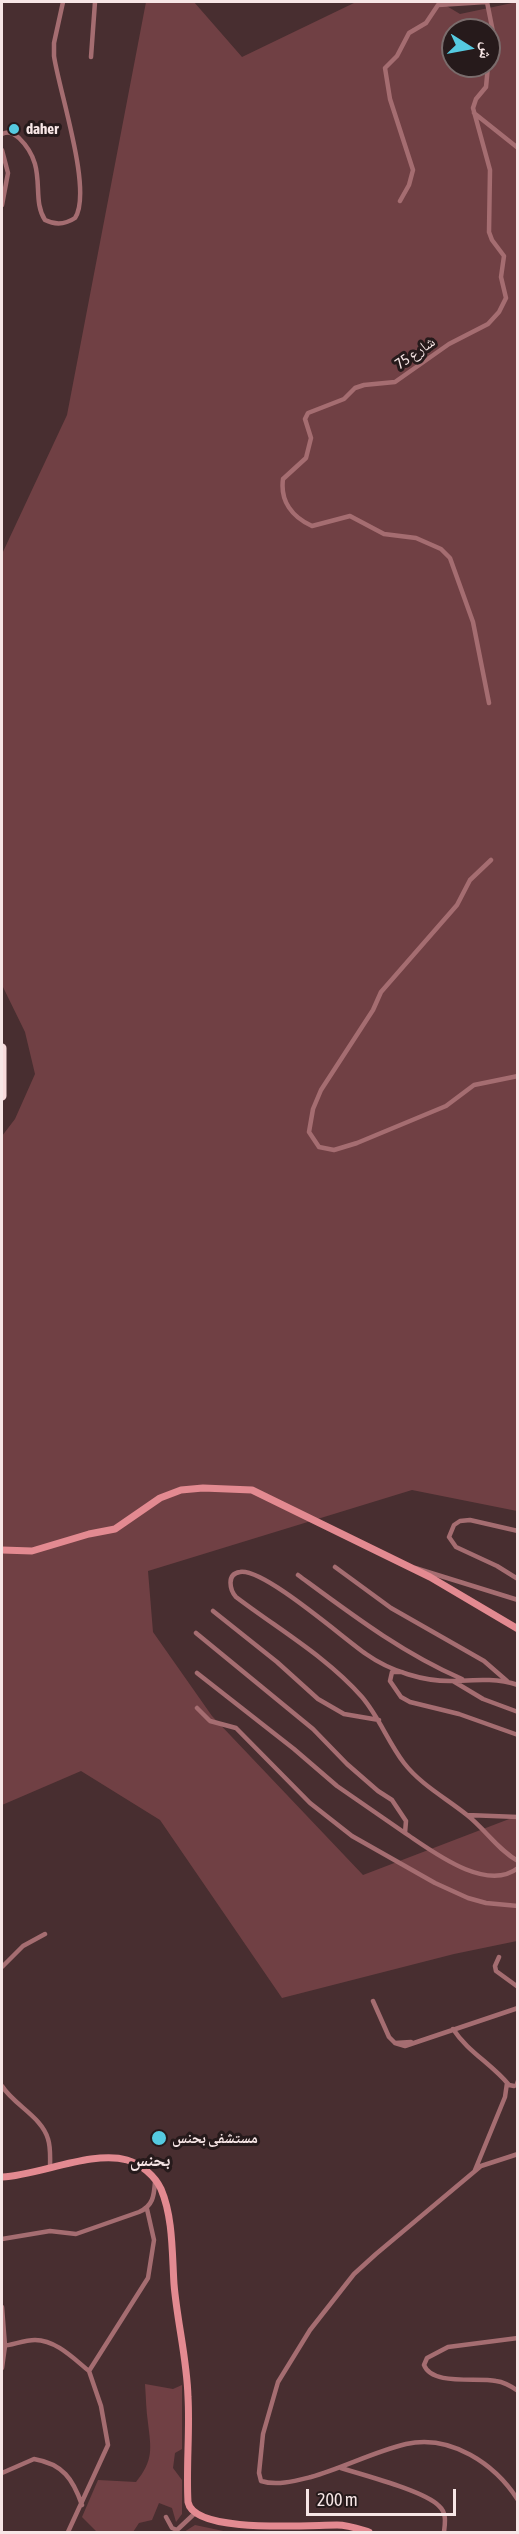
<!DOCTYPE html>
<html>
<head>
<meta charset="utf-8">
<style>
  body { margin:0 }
  #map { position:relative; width:519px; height:2534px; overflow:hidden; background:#482e30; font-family:"Asap Condensed","Noto Naskh Arabic",sans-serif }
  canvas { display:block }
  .frame { position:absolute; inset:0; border:3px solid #f7e6e6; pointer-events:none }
  .north { position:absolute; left:441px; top:18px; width:60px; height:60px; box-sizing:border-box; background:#261a1b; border:2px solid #7a6c6c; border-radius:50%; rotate:101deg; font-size:16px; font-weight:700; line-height:24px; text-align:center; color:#f7e6e6 }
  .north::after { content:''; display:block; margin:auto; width:21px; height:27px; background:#55cae0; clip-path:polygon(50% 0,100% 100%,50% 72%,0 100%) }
  .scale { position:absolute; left:306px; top:2489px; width:150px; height:27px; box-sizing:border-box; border:3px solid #f7e6e6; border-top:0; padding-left:8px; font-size:18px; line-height:21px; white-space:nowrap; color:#f7e6e6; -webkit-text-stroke:4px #261a1b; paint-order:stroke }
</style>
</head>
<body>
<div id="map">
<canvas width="519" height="2534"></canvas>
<div class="frame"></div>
<div class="north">ش</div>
<div class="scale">200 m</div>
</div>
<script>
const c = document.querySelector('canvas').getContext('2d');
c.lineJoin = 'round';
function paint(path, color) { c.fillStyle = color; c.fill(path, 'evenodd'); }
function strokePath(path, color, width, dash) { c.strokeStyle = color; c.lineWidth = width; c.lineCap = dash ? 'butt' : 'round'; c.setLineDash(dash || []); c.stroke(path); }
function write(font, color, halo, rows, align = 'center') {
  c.font = font + ' "Asap Condensed","Noto Naskh Arabic",sans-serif'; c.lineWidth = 6; c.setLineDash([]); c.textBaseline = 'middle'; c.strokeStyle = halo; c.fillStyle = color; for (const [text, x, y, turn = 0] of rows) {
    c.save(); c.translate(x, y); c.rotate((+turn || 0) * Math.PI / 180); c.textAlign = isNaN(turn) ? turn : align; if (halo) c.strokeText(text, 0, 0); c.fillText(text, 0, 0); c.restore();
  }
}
paint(new Path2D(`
  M146,2H194L242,57L356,2H440L460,14L517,2V1511L412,1490L148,1571L153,1632L212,1716L363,1875L517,1816V1941L454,1954L282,1998L160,1820L81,1771L2,1805V1136L15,1119L35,1074L25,1032L2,985V554L67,415ZM453,30H489V66H453Z
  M145,2384L173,2389L182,2385V2449L175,2453L173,2468L182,2480V2514L176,2522L172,2508L159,2503L152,2520L139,2523L133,2532H97L82,2517L98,2480L136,2482C154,2460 151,2448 148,2423C146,2410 146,2397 145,2384Z
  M195,2525L228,2532H184Z`), '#704044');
strokePath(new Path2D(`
  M487,2L494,37L489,61
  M91,57L95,2
  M488,66L486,87L476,99L473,108L490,170L489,232L492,240L504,256L501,277L506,298L499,312L488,324L449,344L395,382L364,385L355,388L344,399L308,413L305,419L311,438L306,458L283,479C280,501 292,517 312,526L350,516L384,534L416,538L441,549L450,558L473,622L489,703
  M474,113L518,148
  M2,134C9,131 13,133 19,138C49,167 30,197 45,220C55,225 66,224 75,218C93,191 59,91 54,56V43L63,2
  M2,150L8,173L2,205
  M400,201L409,185L413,170L390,99L385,68L397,56L409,33L426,23L438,5L486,2
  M491,860L470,880L457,905L381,992L373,1010L321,1090L313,1109L309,1132L319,1147L334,1150L357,1143L446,1106L474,1085L518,1076
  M518,1531L470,1520L460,1521L454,1525L449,1537L456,1547L497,1566L518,1579
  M335,1567L391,1608L484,1661L507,1681
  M415,1568L518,1600
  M298,1575C351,1614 402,1653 462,1679
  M213,1611L277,1662L318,1699L344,1714L379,1720
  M196,1633L313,1729L347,1764L378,1791L392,1800L406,1821L405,1833C432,1851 486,1893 518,1868
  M402,1672H392L390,1681L401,1697L410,1702L459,1714L518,1735
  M197,1673L294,1749L337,1786L405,1833
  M453,1681L483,1699L518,1712
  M518,1685C496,1678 476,1680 454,1681C424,1682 390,1671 366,1654C344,1639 264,1568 240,1572C226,1574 230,1590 236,1597C278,1629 327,1657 362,1697C379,1717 388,1742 404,1763C421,1785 446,1798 467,1815C485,1829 497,1849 518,1861
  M197,1708L210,1721L236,1728L310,1803L352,1836L435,1883L468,1898L486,1903L518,1906
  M467,1815L518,1817
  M499,1957L495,1966L496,1971L518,1987
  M2,1967L23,1946L45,1934
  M373,2001L389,2037L395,2043
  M453,2029C468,2052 492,2064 509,2085L514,2086
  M411,2042L395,2043L405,2046L518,2008
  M517,2084L518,2081
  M2,2086C14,2105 42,2117 48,2139C51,2148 50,2159 50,2168
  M518,2154L481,2166L376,2254L354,2274L310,2330L278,2382L263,2434L259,2473L261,2481C277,2486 295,2481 311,2477C343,2468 373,2452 406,2444C451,2434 495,2464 518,2500
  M475,2170L505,2097L507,2083
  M2,2239L50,2231L76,2234L139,2212C153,2206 154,2196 155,2182
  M2,2307L5,2346L2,2368
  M518,2338L448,2347L427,2358L424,2365C432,2386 477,2377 496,2381C504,2382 511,2386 518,2391
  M2,2346C13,2345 24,2340 35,2340C56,2340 74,2359 89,2371
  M341,2468C363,2475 425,2491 439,2506C447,2513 445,2523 444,2532
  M2,2473L34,2459C63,2464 73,2479 82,2505
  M166,2517L172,2528L177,2530L193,2515
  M68,2532L108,2445L101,2406L89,2371L148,2278L154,2240L147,2209`), '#a56d71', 4.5);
strokePath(new Path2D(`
  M2,1550L32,1551L89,1534L115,1529L160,1498L181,1490L203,1488L252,1490L430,1577L518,1629
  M2,2177C39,2175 93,2150 127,2160C141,2164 155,2176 161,2189C173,2217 172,2253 174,2284C177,2321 187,2359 188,2397C190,2432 186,2466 188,2502C194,2534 307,2525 337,2525C348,2525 359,2529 369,2532`), '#e38a91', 7);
strokePath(new Path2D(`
  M2,1048V1096`), '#f8dbdc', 9);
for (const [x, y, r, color] of [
  [14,129,6,"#55cae0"],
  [159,2138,8,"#55cae0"]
]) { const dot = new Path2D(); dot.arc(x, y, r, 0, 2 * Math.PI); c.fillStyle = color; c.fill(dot); strokePath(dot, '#261a1b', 2); }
write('bold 15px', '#f7e6e6', '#261a1b', [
  ["daher",26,129],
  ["مستشفى بحنس",172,2138]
], 'left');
write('15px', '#f7e6e6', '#261a1b', [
  ["شارع 75",415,353,-35]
]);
write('bold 18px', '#f7e6e6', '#261a1b', [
  ["بحنس",150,2160]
]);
</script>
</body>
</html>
